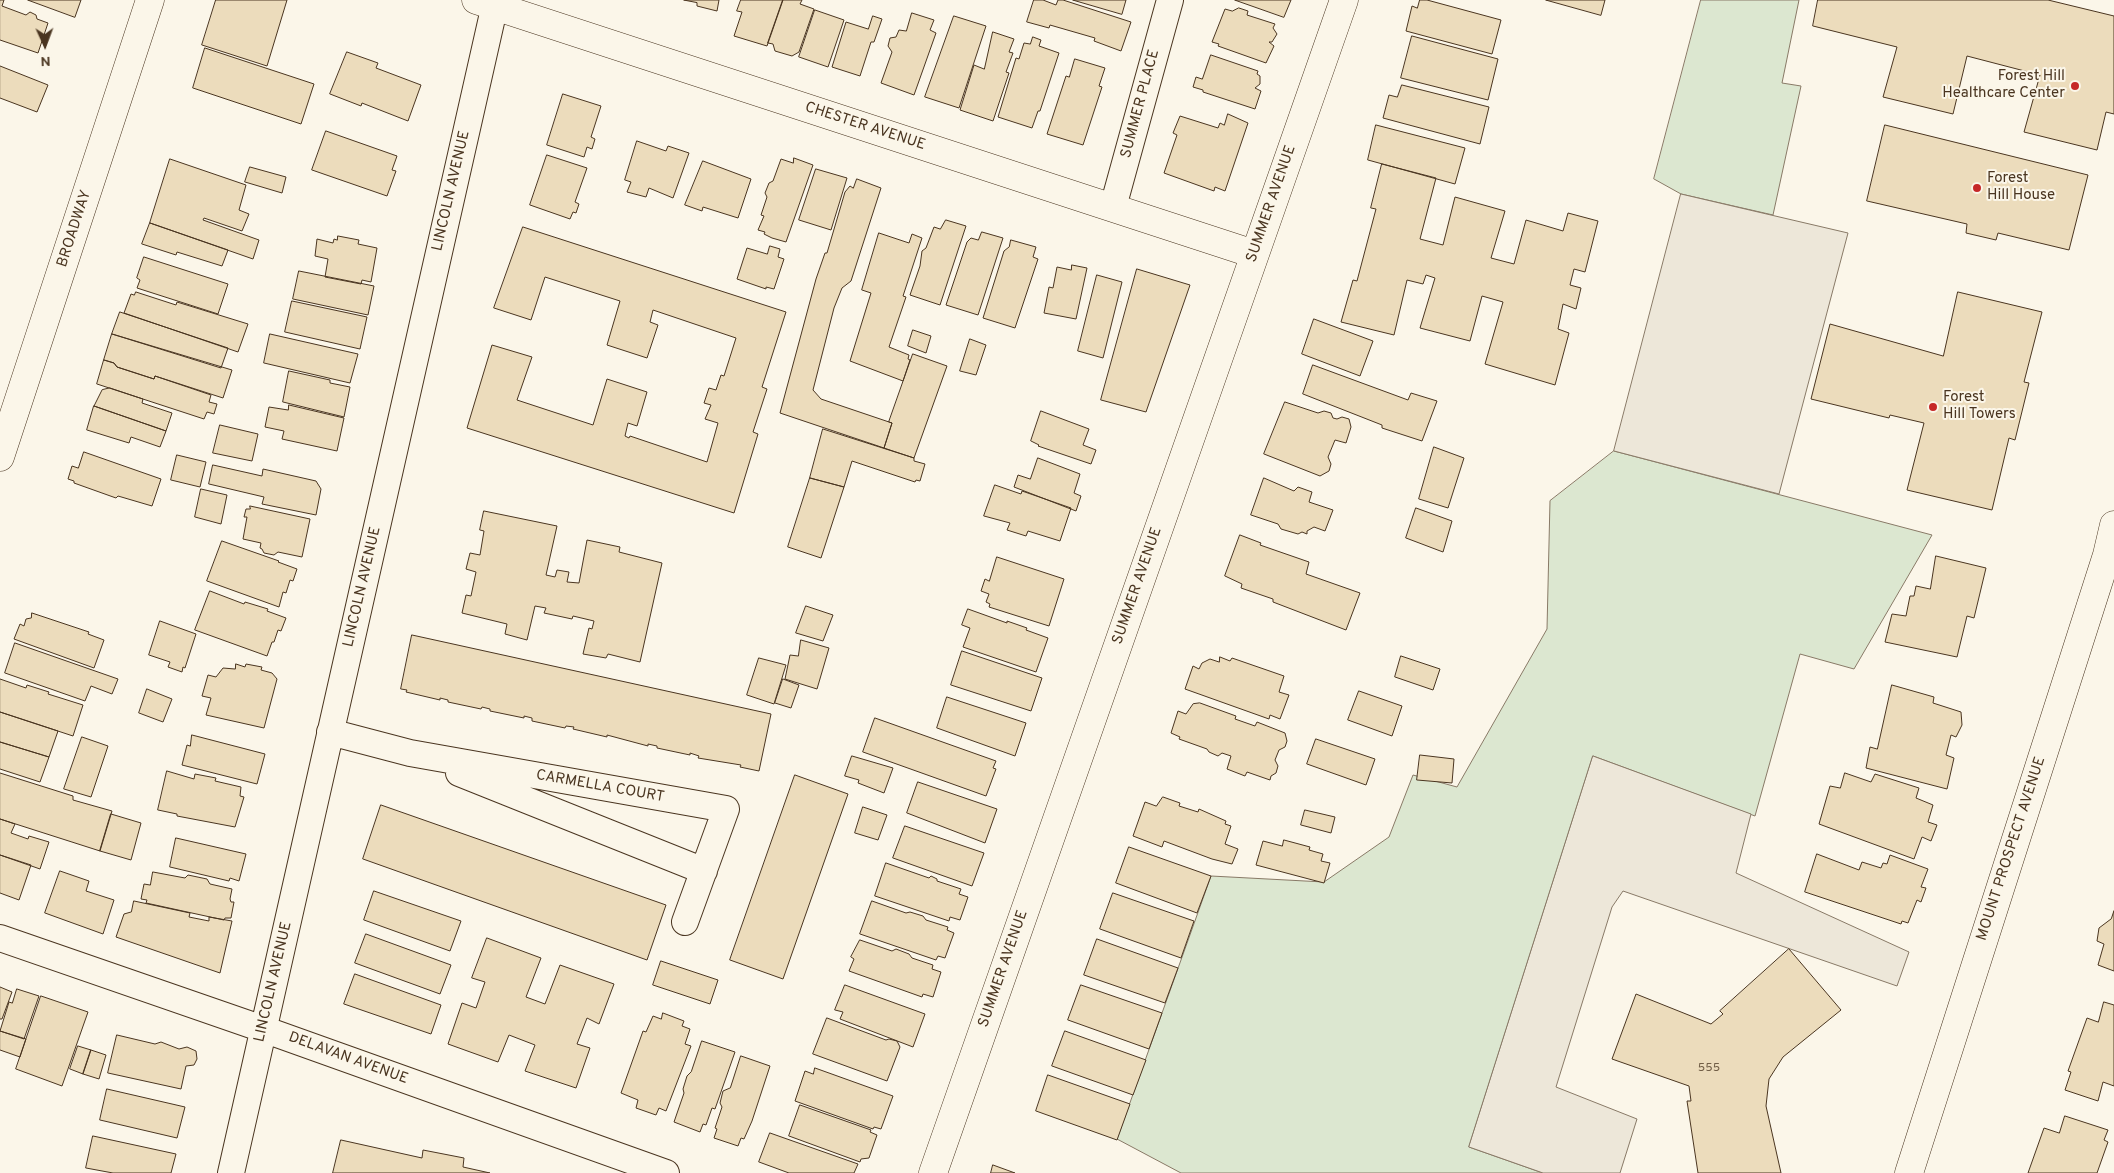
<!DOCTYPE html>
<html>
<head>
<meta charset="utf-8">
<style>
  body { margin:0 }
  #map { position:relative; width:2114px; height:1173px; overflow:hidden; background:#fbf6e9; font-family:Overpass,sans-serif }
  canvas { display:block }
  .north { position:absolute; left:20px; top:20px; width:50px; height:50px; -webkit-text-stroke:4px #fbf6e9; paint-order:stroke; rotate:178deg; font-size:14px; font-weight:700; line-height:20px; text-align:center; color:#4a3520 }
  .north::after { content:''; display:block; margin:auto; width:18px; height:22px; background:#4a3520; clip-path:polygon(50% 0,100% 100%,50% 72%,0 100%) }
</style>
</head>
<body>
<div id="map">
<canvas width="2114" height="1173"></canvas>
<div class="north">N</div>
</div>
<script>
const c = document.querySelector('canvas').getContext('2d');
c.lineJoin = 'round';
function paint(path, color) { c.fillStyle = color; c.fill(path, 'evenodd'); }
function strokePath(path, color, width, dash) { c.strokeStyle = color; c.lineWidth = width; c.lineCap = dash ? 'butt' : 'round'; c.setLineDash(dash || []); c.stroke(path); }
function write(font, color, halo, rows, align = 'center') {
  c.font = font + ' Overpass,sans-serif'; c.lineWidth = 4; c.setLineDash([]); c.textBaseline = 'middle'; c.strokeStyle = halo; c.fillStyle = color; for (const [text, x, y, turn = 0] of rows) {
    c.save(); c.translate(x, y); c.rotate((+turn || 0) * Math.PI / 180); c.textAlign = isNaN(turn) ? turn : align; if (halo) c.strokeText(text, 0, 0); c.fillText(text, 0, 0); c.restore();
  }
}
const green = new Path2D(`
  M1701,0H1799L1782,83L1801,86L1773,215L1681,194L1654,179Z
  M1614,451L1932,535L1854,669L1800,654L1755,816L1593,756L1469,1147L1543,1173H1181L1117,1139L1211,876L1324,882L1389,837L1413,775L1457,787L1547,629L1550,501Z`);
paint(green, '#dce7d0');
strokePath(green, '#887966', 1);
const parking = new Path2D(`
  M1681,194L1848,233L1779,494L1614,451Z
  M1593,756L1751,814L1736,873L1909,952L1897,986L1623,891L1612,907L1556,1087L1637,1119L1620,1173H1543L1469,1147Z`);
paint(parking, '#ede7d9');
strokePath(parking, '#887966', 1);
const building = new Path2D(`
  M0,0H4L2,6L26,15L30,12L36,15L37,19L48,23L38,53L0,40Z
  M28,0H81L75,17Z
  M216,0H287L267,66L202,45Z
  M684,0H719L717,11L697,6V3Z
  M741,0H783L767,46L734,36L742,12L737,11Z
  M783,0H802L800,4L814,9L799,52L792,56L775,51L773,44L768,43Z
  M1034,0H1043L1056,5L1058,0H1063L1131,22L1121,51L1094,41L1095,38L1050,25L1049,28L1027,22Z
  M1073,0H1126L1122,14Z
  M1235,0H1291L1284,17Z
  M1420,0H1427L1501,20L1492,54L1406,31L1412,6L1417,8Z
  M1546,0H1605L1601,15Z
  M1818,0H2048L2114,16V114L2106,112L2097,150L2024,132L2040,75L1967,56L1953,114L1883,97L1897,47L1813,26Z
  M1239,8L1248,11L1247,15L1275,24L1273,28L1277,34L1272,42H1269L1274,46L1266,63L1218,46L1219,44L1212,42L1225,9L1232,11Z
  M815,10L844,20L828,67L799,57Z
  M912,13L934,20L930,30L936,33L914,95L881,83L892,52L888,46L890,38L896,37L899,30L906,31Z
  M873,16L882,19L874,42H871L860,76L832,67L846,22L868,29Z
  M954,16L986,26L959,108L925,97Z
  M993,32L1014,39L1009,52L1013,53L1006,72L1009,73L993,121L960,110L974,65L984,69Z
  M1412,36L1498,59L1488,100L1401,78Z
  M1033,37L1041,40L1039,46L1059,53L1040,111H1038L1032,128L998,117L1016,58L1019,59L1024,43L1030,44Z
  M205,48L314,84L301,124L193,88Z
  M347,52L378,63L376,68L421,85L408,121L362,103L361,106L330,94Z
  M1211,55L1258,71L1257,74L1260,76V84L1255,88L1261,91L1255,109L1203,92V90L1193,87L1196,77L1202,79Z
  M1075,59L1105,68L1099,86L1102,87L1083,145L1047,134L1066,76L1069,77Z
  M0,66L48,85L37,112L0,98Z
  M1402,85L1489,107L1480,144L1383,118L1389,95L1397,97Z
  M563,94L601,106L591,137L595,139L592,149L587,147L584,157L547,145Z
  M1228,114L1248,123L1225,191L1215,187L1214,191L1164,173L1177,135L1173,133L1180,116L1218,128L1220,123L1224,125Z
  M1376,125L1465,148L1455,184L1368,160Z
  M1885,125L2088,175L2069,250L1998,233L1996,240L1966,233L1967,224L1867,201Z
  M326,131L397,156L392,170L396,171L387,196L312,170Z
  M637,141L666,151L668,146L689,153L673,198L649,188L646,197L627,192L631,182L625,180Z
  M547,155L587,168L575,202L579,204L576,213L573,212L570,219L530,205Z
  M794,158L813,165L786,242L772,238L764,234L765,232L758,230L764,216L761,215L767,197L765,193L769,183L773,181L781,159L793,163Z
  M170,159L246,185L239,210L249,214L242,231L204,218L203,220L259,240L253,259L150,223Z
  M703,161L751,179L738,218L703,207L702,211L685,205Z
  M1382,164L1436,178L1420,239L1443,245L1455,197L1505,211L1491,258L1514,264L1526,220L1563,231L1568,213L1598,221L1585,272L1574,269L1570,285L1581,288L1576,309L1563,304L1558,329L1569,333L1555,385L1485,364L1503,302L1482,296L1470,341L1420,328L1435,278L1426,275L1423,284L1407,280L1394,335L1341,322L1353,280L1357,281L1376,209L1371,208Z
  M250,167L286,177L282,193L245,182Z
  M816,169L847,178L831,230L799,220Z
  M857,179L881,188L851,281L842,288L834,308L813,390L821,399L892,423L884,448L780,413L816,279L825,253H827L845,192L850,186L853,188Z
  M946,220L966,226L940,305L910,295L920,266L922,251L926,248L934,227L940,229Z
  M150,223L228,250L222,266L177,252L176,255L142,244Z
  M523,227L786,312L762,387L767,389L753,432L758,434L734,513L467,428L492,345L532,357L517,400L593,425L607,379L647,392L637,426L628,423L625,436L629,438L630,436L707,462L718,423L705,419L711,405L704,403L709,388L716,390L721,375L724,376L736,338L653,310L650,322L658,325L647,358L607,345L620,301L545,277L531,320L494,308Z
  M982,232L1003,238L978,315L946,305L967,242L971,238L978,240Z
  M879,233L909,243L912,234L922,238L903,296L906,297L889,347L909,355L908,359L910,360L903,381L850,361L871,293L862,290Z
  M338,236L359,240L358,244L377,248L371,282L362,280L361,284L325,277L328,259L315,256L317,239L333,243L334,239L337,240Z
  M1011,240L1036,247L1033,257L1038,259L1015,328L983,318L1004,251L1009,247Z
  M770,246L780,249L778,257L784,259L774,289L766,287V289L737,279L747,248L767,254Z
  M144,257L228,284L218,314L137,288L140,280L137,278Z
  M1072,265L1087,268L1076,319L1044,313L1049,287L1053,288L1057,267L1071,270Z
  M1137,269L1190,285L1146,412L1101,400Z
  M299,271L374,286L368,315L293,299Z
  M1097,275L1122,282L1103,358L1078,351Z
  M136,292L176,305L177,302L248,324L238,352L124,313L131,294L134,295Z
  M1958,292L2042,312L2024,382L2029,383L2015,440L2009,438L1992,510L1907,490L1924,423L1890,415L1889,418L1811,399L1830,324L1943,356Z
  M292,301L367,317L360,349L285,332Z
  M120,312L228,348L221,368L112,334Z
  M1314,319L1373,341L1360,376L1302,354Z
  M913,330L931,336L926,353L908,346Z
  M112,334L232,370L223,398L155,376L154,379L117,367L114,363L104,360Z
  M270,334L358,354L350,383L264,363Z
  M970,339L986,345L976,375L960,371Z
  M913,354L947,366L914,458L884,448L892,423L889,422Z
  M104,360L114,363L117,367L154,379L155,376L211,395L209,402L217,404L214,414L207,412L204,419L97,384Z
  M1313,365L1408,400L1411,393L1437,401L1422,441L1382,428V425L1303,394Z
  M289,371L330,380V383L350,387L344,417L283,402Z
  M110,388L143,399L142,403L172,413L166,431L94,406L102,390Z
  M1285,402L1318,413L1324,411L1331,413L1333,418L1337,419L1342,417L1349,419L1351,427L1346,443L1335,440L1328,457L1331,464L1329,471L1320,476L1264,454Z
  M289,405L344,418L337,451L282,439L284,431L265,427L269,407L288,410Z
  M94,406L166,431L160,447L131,437L129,443L87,430Z
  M1041,411L1089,429L1083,445L1096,450L1091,464L1038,446L1039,445L1031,441Z
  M220,425L258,434L252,461L213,453Z
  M823,429L914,458V461L925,464L920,481L916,480L915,482L852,461L844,487L810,478Z
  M1434,447L1464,458L1448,508L1419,499Z
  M84,452L161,479L152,506L118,496L116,498L74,483V481L68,479L72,466L78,468Z
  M177,455L206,462L200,487L171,480Z
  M1038,458L1080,474L1074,493L1081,496L1076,511L1014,487L1018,475L1030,479Z
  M213,465L262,476L263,469L316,481L321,489L316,515L262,504L264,497L209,484Z
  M810,478L844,487L821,558L788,547Z
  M1264,478L1294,491L1298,487L1312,492L1309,502L1333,510L1325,531L1314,527L1307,531V534L1302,532L1298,534L1281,529L1278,524L1251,515Z
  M995,485L1021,494L1022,491L1071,508L1060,541L1028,531L1026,536L1007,530L1010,523L984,516Z
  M201,489L227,495L221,524L195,517Z
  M250,506L310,519L302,557L278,552L274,555L264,553L262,549L260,548L261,543L243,539L247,517H244L246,509H250Z
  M1416,508L1452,521L1443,552L1406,538Z
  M484,511L557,526L546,575L555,577L557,570L569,572L567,582L579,583L587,540L620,547L619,552L662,563L640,662L608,654L606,658L583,654L589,628L592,629L594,621L573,616L572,619L544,613L546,608L535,606L527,640L505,634L507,624L462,613L466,595L471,596L476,572L466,569L470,553L480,555L484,531L480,530Z
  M1240,535L1261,543L1260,545L1309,562L1306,574L1360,593L1346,630L1273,602V599L1241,588L1242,584L1225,576Z
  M222,541L279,561L278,562L297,569L293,581L290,580L286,593L283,592L279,607L207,581Z
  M1936,556L1986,568L1974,618L1967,616L1957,657L1885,642L1892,614L1906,616L1910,596H1914L1916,586L1930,589Z
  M997,557L1064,579L1049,626L989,607L990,604L986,602L989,594L981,591L985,579L989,581Z
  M210,591L244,604L245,602L268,609L267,611L286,618L281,631L278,630L274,642H272L267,656L195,630Z
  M806,606L833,615L823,641L796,633Z
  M968,609L1007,623V621L1027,628L1026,630L1048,638L1036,672L963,647L970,628L962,625Z
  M32,613L89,632L88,634L104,640L94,668L14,639L20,624L24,626L26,619L31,618Z
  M160,621L196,634L185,668L183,667L182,672L168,667L170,662L149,655Z
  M412,635L771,714L759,771L740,767L741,765L698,758L699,756L690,753V755L657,748V746L648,744V746L607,735V737L573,729L574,727L566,726L565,728L532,721V718L524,716V718L490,711V709L482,707L481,709L448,702V700L440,698V700L406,692L407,690L401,689Z
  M801,640L829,648L817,689L785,679L790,655L798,656Z
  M15,643L118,679L112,694L91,686L85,701L5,673Z
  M962,651L1042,678L1031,711L951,685Z
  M1401,656L1440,669L1433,690L1395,677Z
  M1220,657L1230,661L1232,658L1284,676L1279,692L1289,695L1280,719L1270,715L1269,719L1185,689L1193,666L1199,669L1202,663L1210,659L1219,662Z
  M759,658L786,665L774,704L747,695Z
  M236,664L245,667L246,664L262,667L261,670L272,673L277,679L264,728L206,715L211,698L202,696L208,675L216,677L223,668L235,669Z
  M0,679L26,688L27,685L49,692L48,694L83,705L73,736L0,712Z
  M783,679L799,685L791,708L775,703Z
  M1892,685L1934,697L1933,703L1961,712L1962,725L1956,737L1951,735L1946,755L1954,758L1947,789L1866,768L1870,747L1877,749Z
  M147,689L172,699L163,722L139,713Z
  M1359,691L1402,706L1392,736L1348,720Z
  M947,697L1026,723L1015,756L937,728Z
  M1200,703L1236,716L1235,719L1255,726L1257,722L1285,733L1287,741L1285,747L1279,750L1275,760L1278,766L1276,773L1271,776L1270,780L1247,772L1245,776L1227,769L1231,756L1222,753L1218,756L1209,752L1207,749L1179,739L1180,737L1171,733L1178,711L1186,714L1193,704Z
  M0,712L58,731L49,757L0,742Z
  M875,718L996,761L993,768L996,769L986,796L863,752Z
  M192,735L265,754L257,784L182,765L187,745L190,746Z
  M82,737L108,746L91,797L64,789Z
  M1316,739L1375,759L1366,785L1307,764Z
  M0,742L49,757L40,782L0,769Z
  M1420,755L1454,759L1452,783L1417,780Z
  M852,756L893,768L884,793L858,783L859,780L845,776Z
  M167,771L194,779L195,774L216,778L215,781L241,787L240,796L244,797L235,827L177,816V814L158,810Z
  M0,773L73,796V800L112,811L100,851L0,819Z
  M1845,773L1871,782L1875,774L1919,788L1916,798L1933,805L1928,822L1937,825L1931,841L1922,837L1914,859L1819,824L1830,786L1840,788Z
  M795,775L848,794L783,979L730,960Z
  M918,782L997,809L985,843L907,813Z
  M1163,797L1180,803L1179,806L1198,812L1199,809L1226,821L1225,824L1231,826L1225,844L1238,849L1232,864L1212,859L1164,841L1162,847L1133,836L1145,802L1156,806Z
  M381,805L666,905L647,960L363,859Z
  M863,807L887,815L878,840L855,833Z
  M1305,810L1335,817L1331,833L1301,825Z
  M111,814L141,823L131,860L100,851Z
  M0,819L15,824L11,833L28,839L29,836L49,842L40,869L0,855Z
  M905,826L984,853L972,886L893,858Z
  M176,838L246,854L239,881L230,878L229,881L170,867Z
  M1284,840L1310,847L1309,850L1323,854L1321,861L1330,863L1324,883L1256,865L1263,841L1282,846Z
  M1129,847L1211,876L1197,913L1116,883Z
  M1817,854L1859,870L1862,862L1881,868L1883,863L1887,864L1890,855L1928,869L1921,887L1926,888L1921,902L1917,900L1908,923L1902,921L1901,924L1805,892Z
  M0,855L31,865L19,900L0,893Z
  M886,863L929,878L931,876L937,879V881L961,889L959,894L968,897L960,920L950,917L949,921L875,896Z
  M60,871L89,881L86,891L114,900L103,934L45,913Z
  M153,872L185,878L188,875L207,879L210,884L232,889L230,899L231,902H234L231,918H225L224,920L146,903L147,900L141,899L144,884L150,885Z
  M374,891L461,921L450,951L364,920Z
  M1113,893L1194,921L1181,958L1100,929Z
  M134,901L190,913L189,917L209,921V917L232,921L220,973L116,937L124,914L131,912Z
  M872,901L906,913L910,912L923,916L926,920L948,927L947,930L954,933L945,958L938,956L936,960L860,934Z
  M2114,911V971L2098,965L2104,944L2097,941L2099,928L2111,919Z
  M366,934L451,965L440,994L355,963Z
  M487,938L541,958L526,997L545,1004L560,965L614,984L599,1024L587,1018L577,1044L590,1048L576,1088L525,1071L535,1045L509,1035L498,1062L448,1044L462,1003L476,1008L485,982L472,978Z
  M1097,939L1178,968L1165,1003L1084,975Z
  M860,940L892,951L896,949L909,954L912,958L933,965L932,969L941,972L933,997L923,994L922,997L849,971L854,959L851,957Z
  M1789,949L1841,1010L1783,1057L1769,1079L1766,1106L1781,1173H1698L1687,1101H1691L1689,1086L1612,1059L1636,994L1711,1024L1723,1014L1720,1011Z
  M661,961L718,980L710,1004L653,985Z
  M355,974L441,1005L431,1034L344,1004Z
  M845,985L925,1014L913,1047L840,1019L843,1012L835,1010Z
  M1081,985L1162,1013L1149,1049L1068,1020Z
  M0,987L12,992L2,1019H0Z
  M17,989L39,996L24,1039L0,1031L9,1002L12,1003Z
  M41,996L88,1012L62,1086L16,1069Z
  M2104,1002L2114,1005V1086L2103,1082L2098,1101L2065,1090L2071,1072L2068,1071L2087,1018L2098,1022Z
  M663,1013L684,1021L682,1026L690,1029L685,1044L691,1046L666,1111L659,1108L656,1115L636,1108L638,1100L621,1093L643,1031L646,1032L653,1016L661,1019Z
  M827,1018L886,1040L889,1039L897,1041L900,1047L887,1081L813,1054Z
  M0,1031L26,1039L20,1057L0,1050Z
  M1065,1031L1146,1060L1133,1095L1052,1066Z
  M117,1035L155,1044L161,1042L179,1049L187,1047L196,1051L197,1059L194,1065L186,1066L181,1089L108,1073Z
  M702,1041L735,1052L715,1109L712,1108L706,1125L703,1124L700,1132L674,1122L684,1093L683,1089L687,1076L691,1072Z
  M78,1046L91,1050L83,1074L70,1069Z
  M91,1050L106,1055L99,1079L83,1074Z
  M741,1056L770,1066L752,1121L744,1139L741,1138L738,1146L714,1138L717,1129L715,1128L722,1107L720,1103L723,1091L730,1088Z
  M815,1068L893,1096L881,1129L874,1127L873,1129L795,1101L805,1071L813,1074Z
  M1048,1075L1130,1104L1117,1140L1036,1111Z
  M107,1089L185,1107L177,1138L100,1120Z
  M800,1105L871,1130L870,1132L877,1135L869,1158L861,1159L860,1162L789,1136Z
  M2065,1116L2108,1130L2104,1140L2108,1142L2097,1173H2028L2044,1128L2059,1133Z
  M770,1133L858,1164L854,1173H789L759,1162Z
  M93,1136L176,1154L171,1173H113L86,1168Z
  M341,1140L422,1158L423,1150L464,1158L463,1167L490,1173H333Z
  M993,1165L1015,1173H991Z`);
paint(building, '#ecdcbc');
strokePath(building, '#4a3520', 1);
const minor = new Path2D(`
  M1113,207L1170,0
  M330,732L410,753L726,809L685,922
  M459,773L704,871
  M0,938L263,1029L666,1173
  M231,1173L496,0`);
const tertiary = new Path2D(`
  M476,0L1254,254
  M933,1173L1344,0`);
const secondary = new Path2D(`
  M0,457L150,0
  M1909,1173L2107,555L2114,525`);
strokePath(minor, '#4a3520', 28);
strokePath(tertiary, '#4a3520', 29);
strokePath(secondary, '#4a3520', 29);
strokePath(minor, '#fbf6e9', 26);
strokePath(tertiary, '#fbf6e9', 28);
strokePath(secondary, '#fbf6e9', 28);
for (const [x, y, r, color] of [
  [2075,86,5,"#c62828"],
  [1977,188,5,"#c62828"],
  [1933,407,5,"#c62828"]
]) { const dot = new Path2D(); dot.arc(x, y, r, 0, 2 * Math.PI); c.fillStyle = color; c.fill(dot); strokePath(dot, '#fbf6e9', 2); }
write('12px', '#725f47', null, [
  ["555",1709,1069]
]);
write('15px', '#4a3520', '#fbf6e9', [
  ["Forest Hill",2065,77,"right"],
  ["Healthcare Center",2065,94,"right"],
  ["Forest",1987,179],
  ["Hill House",1987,196],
  ["Forest",1943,398],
  ["Hill Towers",1943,415]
], 'left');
write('15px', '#4a3520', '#fbf6e9', [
  ["SUMMER PLACE",1141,104,-75],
  ["CHESTER AVENUE",865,127,18],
  ["LINCOLN AVENUE",452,191,-77],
  ["SUMMER AVENUE",1272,204,-71],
  ["BROADWAY",75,229,-72],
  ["SUMMER AVENUE",1138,586,-71],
  ["LINCOLN AVENUE",363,587,-77],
  ["CARMELLA COURT",600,787,10],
  ["MOUNT PROSPECT AVENUE",2012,849,-72],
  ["SUMMER AVENUE",1004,969,-71],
  ["LINCOLN AVENUE",274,982,-77],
  ["DELAVAN AVENUE",348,1059,20]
]);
</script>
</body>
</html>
